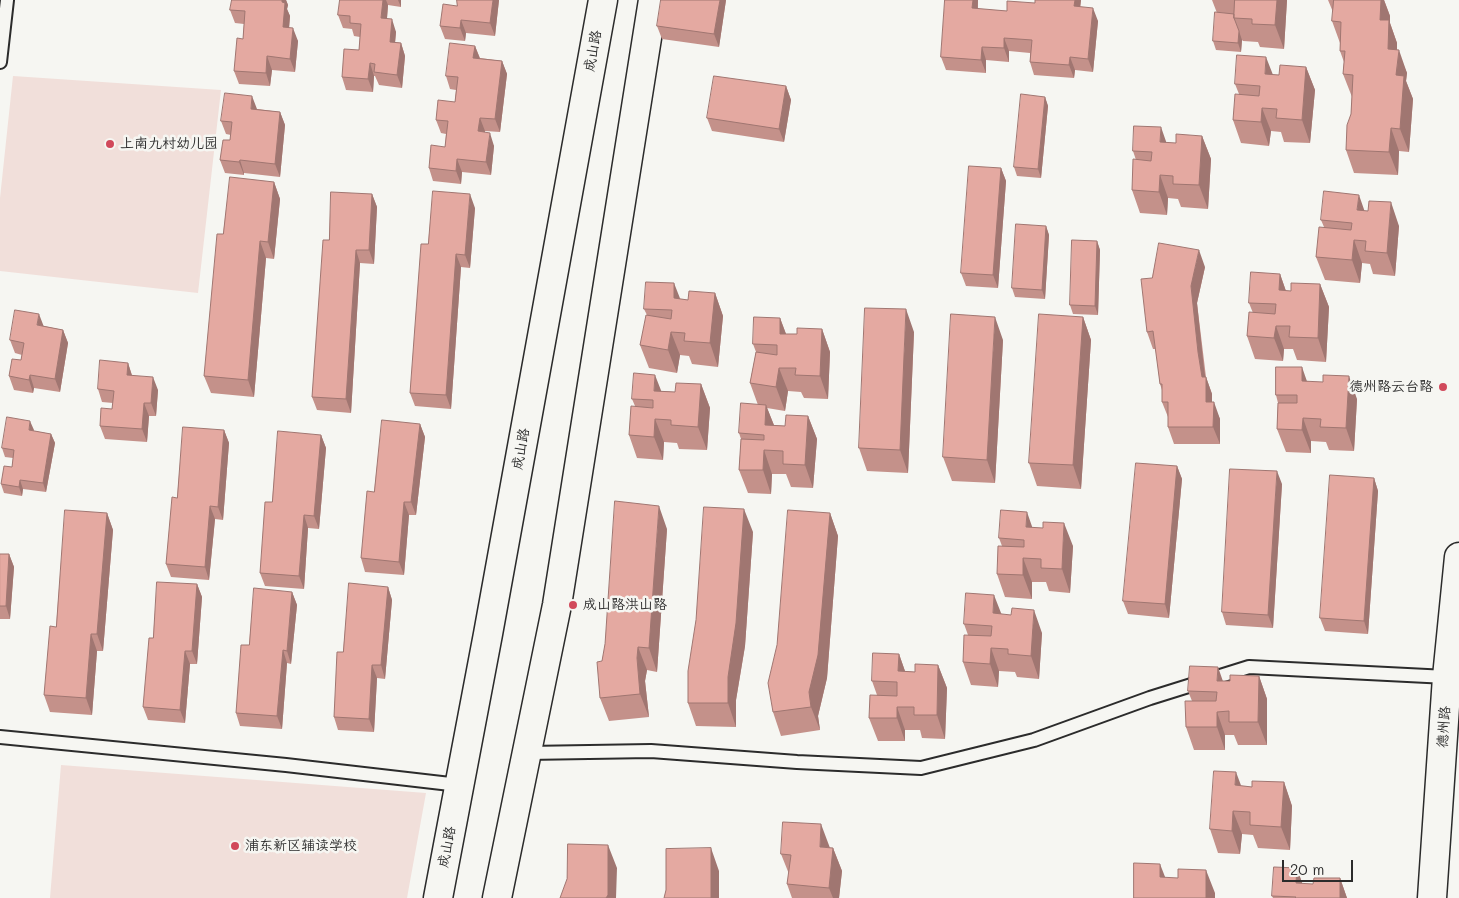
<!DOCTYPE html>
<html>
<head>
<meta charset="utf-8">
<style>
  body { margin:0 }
  #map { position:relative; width:1459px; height:898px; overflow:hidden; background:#f6f6f2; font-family:Mali,sans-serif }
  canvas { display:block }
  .scale { position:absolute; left:1282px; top:860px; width:71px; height:22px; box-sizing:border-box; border:2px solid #2b2b2b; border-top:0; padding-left:6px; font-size:15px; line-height:18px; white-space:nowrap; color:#2b2b2b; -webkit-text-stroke:4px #f6f6f2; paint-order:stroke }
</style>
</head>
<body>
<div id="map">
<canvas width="1459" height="898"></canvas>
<div class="scale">20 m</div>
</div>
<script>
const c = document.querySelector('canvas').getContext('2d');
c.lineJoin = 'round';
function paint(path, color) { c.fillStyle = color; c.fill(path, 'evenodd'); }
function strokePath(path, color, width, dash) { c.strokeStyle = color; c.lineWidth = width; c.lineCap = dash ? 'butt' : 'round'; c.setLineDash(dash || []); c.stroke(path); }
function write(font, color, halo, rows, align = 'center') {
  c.font = font + ' Mali,"LXGW WenKai TC",sans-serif'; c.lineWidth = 5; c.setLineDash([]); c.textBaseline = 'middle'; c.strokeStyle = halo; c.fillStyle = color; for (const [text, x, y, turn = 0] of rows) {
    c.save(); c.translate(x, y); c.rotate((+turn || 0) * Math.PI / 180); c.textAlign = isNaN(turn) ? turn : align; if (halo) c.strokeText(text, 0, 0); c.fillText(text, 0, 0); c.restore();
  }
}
paint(new Path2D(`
  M13,76L221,90L198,293L0,271V198Z
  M61,765L426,793L407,898H50Z`), '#f1dfda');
const service = new Path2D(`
  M0,62L7,0
  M0,737L286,765L459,785
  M527,753L651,751L797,762L921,768L1034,740L1150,698L1249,667L1447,677`);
const tertiary = new Path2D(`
  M1432,898L1447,677L1459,557`);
const primary = new Path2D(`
  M438,898L488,634L603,0
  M497,898L557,605L653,0`);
strokePath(service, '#2b2b2b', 16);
strokePath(tertiary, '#2b2b2b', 31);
strokePath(primary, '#2b2b2b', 31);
strokePath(service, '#f6f6f2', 12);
strokePath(tertiary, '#f6f6f2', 28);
strokePath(primary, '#f6f6f2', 28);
paint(new Path2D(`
  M232,0H286L288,5L287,9L290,16L289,28L298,41L295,72L272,70L270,86L239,84L234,71L243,39L244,24L235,23L230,10Z
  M340,0H401V7L388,5L387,18L396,32L395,42L401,43L405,56L402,88L379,85L375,76H374L373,92L346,90L342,77L359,50L360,37L354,36L352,29L343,28L338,15Z
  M499,0L495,36L466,33L465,41L445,39L440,26Z
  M726,0L719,47L662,39L657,26Z
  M945,0H978V9L1007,11L1035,3V0H1081L1080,7L1098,21L1093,72L1075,70L1074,78L1034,75L1030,62V53L1009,51V62L986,60V73L946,70L941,57Z
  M1212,0H1287L1284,49L1260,47L1258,42L1243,41L1242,40L1241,52L1216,50L1213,41L1217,13Z
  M1328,0H1384L1390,16V23L1397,43V50L1407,73L1406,81L1413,99L1409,152L1399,151L1398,175L1354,173L1346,150L1351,114L1352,97L1343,74L1344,62L1340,51V43L1332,21L1333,12Z
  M475,46L480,58L502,61L507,74L500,132L485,131L484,132L494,146L491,175L462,172L461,184L433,181L429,168L445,147L446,134L441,133L436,120L455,102L456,90L450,89L446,76Z
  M1306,67L1315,90L1310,143L1284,142L1281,132L1271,131L1269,146L1241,143L1233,120L1239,94L1235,84L1273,75H1279Z
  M786,86L791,100L784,142L712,131L707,118Z
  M1045,97L1048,106L1041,178L1017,176L1014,167Z
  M257,109L280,112L285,125L280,177L244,173V175L225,173L220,160L230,140L231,135L226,134L221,121Z
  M1202,136L1211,159L1208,209L1181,207L1178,199L1168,198L1167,215L1140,213L1132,190L1136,160L1133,151L1166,143H1176Z
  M1001,168L1006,181L998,288L966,286L961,273Z
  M274,182L280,199L274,259L266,258L254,397L211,393L204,376L223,234Z
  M372,194L377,207L374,264L360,263L351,413L317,410L312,397L329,240Z
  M475,208L470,268L461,267L451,409L415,406L410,393L428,244Z
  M1365,211L1399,226L1395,276L1373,274L1370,264L1362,263L1360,283L1325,280L1316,257L1324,227L1321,220Z
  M1046,226L1049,235L1045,299L1015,297L1012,288Z
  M1097,241L1100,250L1098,315L1073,314L1070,305Z
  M1205,267L1197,303L1206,377L1212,394V402L1220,419V444H1174L1168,427V417L1162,402V390L1160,384L1156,349H1153L1147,332L1152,278Z
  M1280,274L1286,291H1291L1320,284L1329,307L1326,362L1297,360L1293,349H1284L1283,361L1255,359L1247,336L1253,313L1249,303Z
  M715,293L723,316L718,367L692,364L689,356L680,355L677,373L649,368L640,345L647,315L644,309L680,299L688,300Z
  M1083,317L1091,340L1081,489L1037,486L1029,463Z
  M780,318L786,334H797L822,329L830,352L828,399L804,398L801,392L788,391L785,411L767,408L774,425L785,426L808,416L817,439L813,488L791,487L786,474H772L771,494L748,493L739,470L741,439L739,433L758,405L750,383L756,352L753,344Z
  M44,326L63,330L68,343L60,392L34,388L33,393L14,390L9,376L21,360L22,355L15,353L10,340Z
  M914,332L908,473L867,471L859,448Z
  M1003,340L995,483L952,481L943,457Z
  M128,363L132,375L158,390L156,416H149L147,442L105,439L100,426L112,409L113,403L102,402L98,389Z
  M1307,381L1357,399L1354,451L1329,450L1326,442L1311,441V453L1286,452L1277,429L1278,403L1276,395Z
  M701,384L710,408L707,450L679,449L677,443L664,442L663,460L637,458L629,435L635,406L632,399L661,391L675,392Z
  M420,424L425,437L416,515H409L404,575L365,572L361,558L374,492Z
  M224,430L229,443L223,520L215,519L209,580L171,577L166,564L177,498Z
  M34,431L51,434L55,443L46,492L23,489L22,496L4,493L1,484L12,467L13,458L5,457L2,448Z
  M321,435L326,448L319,529L308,528L304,589L265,586L260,573L272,502Z
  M1177,466L1182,479L1169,618L1128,614L1123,601Z
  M1374,478L1378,491L1368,634L1325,631L1320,618Z
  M1282,484L1273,628L1226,625L1222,612Z
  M107,513L113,530L103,651H97L92,715L50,712L44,695L56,627Z
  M830,513L838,536L827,678L818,716L820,730L781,736L773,712Z
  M1032,527L1073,546L1070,593L1049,591L1046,582H1032V599L1005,597L997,574L1002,546L999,538Z
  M667,529L657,672L647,670L645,681L649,717L609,721L600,698L602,661Z
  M753,532L745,646L736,700V727L696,726L688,703Z
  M0,554H9L14,567L10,619H0Z
  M197,584L202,597L197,664H190L185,723L148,720L143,707L153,638Z
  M388,587L392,600L385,679L377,678L374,732L338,730L334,717L343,652Z
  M292,592L297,605L291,664L287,663L282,729L240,726L236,713Z
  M1001,614L1042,633L1039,679L1017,677L1015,672L999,671L998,687L971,685L963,662L968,635L964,624Z
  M899,654L905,671L915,672L938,665L947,688L945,739L922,738L920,730H905V741H878L869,718L877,695L872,681Z
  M1259,676L1267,699V745H1238L1234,735H1225V750H1194L1186,727L1192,701L1188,691L1223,681H1230Z
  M1284,782L1292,806L1290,850L1258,848L1253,835L1242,834L1240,854L1218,853L1210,829L1241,786L1252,787Z
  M830,848H833L842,871L839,898H792L787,884L789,874L781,854Z
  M1297,868L1302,884H1313L1340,878L1347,898H1273L1272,896Z`), '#c4918a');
paint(new Path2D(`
  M282,0H286L288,5L287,9L290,16L288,40L283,27Z
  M383,0H386L388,5L386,31L381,18Z
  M398,0H401V7Z
  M493,0H499L495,36L490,23Z
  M720,0H726L719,47L714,34Z
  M973,0H978L977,22L972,8Z
  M1075,0H1081L1079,19L1074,6Z
  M1277,0H1287L1284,49L1275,25Z
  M1374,0H1384L1390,16V23L1397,43V70L1399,50L1407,73L1406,81L1413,99L1409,152L1400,129L1396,75Z
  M1093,8L1098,21L1093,72L1088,59Z
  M392,19L396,32L394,55L390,42Z
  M461,20L466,33L465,41L460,28Z
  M293,28L298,41L295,72L290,59Z
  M1239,31L1242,40L1241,52L1238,43Z
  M1004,38L1009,51V62L1004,48Z
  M401,43L405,56L402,88L397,75Z
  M475,46L480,59L473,58Z
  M982,47L986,60V73L981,60Z
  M267,56L272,70L270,86L266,73Z
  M1070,57L1075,70L1074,78L1069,65Z
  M1266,57L1275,80L1265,74Z
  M502,61L507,74L500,132L495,119Z
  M370,63L374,76L373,92L368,79Z
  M1306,67L1315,90L1310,143L1302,120Z
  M786,86L791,100L784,142L779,129Z
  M252,96L257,109L255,122L251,109Z
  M1045,97L1048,106L1041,178L1038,169Z
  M1262,108L1271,131L1269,146L1261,122Z
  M280,112L285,125L280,177L275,164Z
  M480,118L485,131L483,144L478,131Z
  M1161,127L1169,150L1160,142Z
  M1391,128L1399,151L1398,175L1389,152Z
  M490,133L494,146L491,175L486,162Z
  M1202,136L1211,159L1208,209L1199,185Z
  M457,159L462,172L461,184L456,171Z
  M240,160L244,173V175L239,162Z
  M1001,168L1006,181L998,288L993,275Z
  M1160,175L1168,198L1167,215L1159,192Z
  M274,182L280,199L274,259L268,242Z
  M372,194L377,207L374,264L369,250Z
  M470,194L475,208L470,268L465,255Z
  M1359,195L1367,218L1357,210Z
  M1391,202L1399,226L1395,276L1387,253Z
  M1046,226L1049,235L1045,299L1042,290Z
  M1354,240L1362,263L1360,283L1352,260Z
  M260,241L266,258L254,397L248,380Z
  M1097,241L1100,250L1098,315L1095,306Z
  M356,250L360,263L351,413L346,399Z
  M1199,250L1205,267L1197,303L1204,369L1206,381V377L1212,394V419L1206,402L1198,352L1191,286Z
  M456,254L461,267L451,409L446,395Z
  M1280,274L1288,297L1279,290Z
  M674,283L683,306L674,298Z
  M1320,284L1329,307L1326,362L1318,338Z
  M715,293L723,316L718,367L710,343Z
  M906,309L914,332L908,473L900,450Z
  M39,314L44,327L37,325Z
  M995,317L1003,340L995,483L987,460Z
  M1083,317L1091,340L1081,489L1073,465Z
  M780,318L789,342L780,334Z
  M1276,326L1284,349L1283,361L1274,338Z
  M822,329L830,352L828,399L820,376Z
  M63,330L68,343L60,392L55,379Z
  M671,332L680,355L677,373L668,350Z
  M128,363L132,376L127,375Z
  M1302,367L1310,390L1302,381Z
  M779,368L788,391L785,411L776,387Z
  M30,375L34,388L33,393L29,380Z
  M655,375L664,398L654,391Z
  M1349,376L1357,399L1354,451L1346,428Z
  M153,377L158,390L156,416L151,403Z
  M701,384L710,408L707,450L698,427Z
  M1214,402L1220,419V444L1213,427Z
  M144,403L149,416L147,442L142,429Z
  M766,405L775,428L765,425Z
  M808,416L817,439L813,488L805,465Z
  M1303,418L1311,441V453L1302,430Z
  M655,419L664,442L663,460L654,437Z
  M30,421L34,430L32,439L29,430Z
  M420,424L425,437L416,515L411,502Z
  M224,430L229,443L223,520L218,507Z
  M51,434L55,443L46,492L43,483Z
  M321,435L326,448L319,529L314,516Z
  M764,450L772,474L771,494L763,470Z
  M1177,466L1182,479L1169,618L1165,604Z
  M1277,471L1282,484L1273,628L1268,615Z
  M1374,478L1378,491L1368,634L1364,621Z
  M20,480L23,489L22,496L19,487Z
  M404,502L409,515L404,575L399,562Z
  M210,506L215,519L209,580L205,567Z
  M659,506L667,529L657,672L649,648Z
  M744,509L753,532L745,646L736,700V727L728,703V677Z
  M1027,512L1035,535L1026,527Z
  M107,513L113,530L103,651L97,634Z
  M830,513L838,536L827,678L818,716L820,730L811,707L809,692Z
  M304,515L308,528L304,589L299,576Z
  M1064,523L1073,546L1070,593L1062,569Z
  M9,554L14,567L10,619L6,606Z
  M1023,558L1032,582V599L1023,575Z
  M197,584L202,597L197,664L192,651Z
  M388,587L392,600L385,679L381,665Z
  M292,592L297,605L291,664L287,651Z
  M994,595L1003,618L993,613Z
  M1034,610L1042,633L1039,679L1031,656Z
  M91,634L97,651L92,715L86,698Z
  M638,647L647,670L645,681L649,717L640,694L637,658Z
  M991,648L999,671L998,687L990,664Z
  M283,650L287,663L282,729L277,716Z
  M185,651L190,664L185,723L180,710Z
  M899,654L907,677L898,671Z
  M372,665L377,678L374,732L369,719Z
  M938,665L947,688L945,739L937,715Z
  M1218,667L1226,690L1217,681Z
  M1259,676L1267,699V745L1258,722Z
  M897,707L905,730V741L897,718Z
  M1217,712L1225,735V750L1217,727Z
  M1236,772L1245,796L1235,785Z
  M1284,782L1292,806L1290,850L1281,827Z
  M1233,811L1242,834L1240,854L1232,831Z
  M821,824L830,848L820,847Z
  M608,845L617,868L616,898H606Z
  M711,848L719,871V898H711Z
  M833,848L842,871L839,898H833L829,888Z
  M1160,864L1169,887L1160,877Z
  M1297,868L1305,891L1296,883Z
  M1206,870L1215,893V898H1206Z
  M1340,878L1347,898H1340Z`), '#a07671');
const building = new Path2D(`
  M232,0H282V2L285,3L283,27L293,28L290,59L267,56L266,73L234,71L237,38L243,39L245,11L230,10Z
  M340,0H383L381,18L392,19L390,42L401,43L397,75L374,72L375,64L370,63L368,79L342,77L344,49L359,50L361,24L350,23V16L338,15Z
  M457,0H493L490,23L461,20L460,28L440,26L443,4L457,6Z
  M661,0H720L714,34L657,26Z
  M945,0H973L972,8L1007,11V1L1035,3V0H1075L1074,6L1093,8L1088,59L1070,57L1069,65L1030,62L1032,40L1004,38V48L982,47L981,60L941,57Z
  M1235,0H1277L1275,25L1252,24V19L1234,18Z
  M1334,0H1381L1380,20H1389L1388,49L1399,50L1396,75L1404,76L1400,129L1391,128L1389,152L1346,150L1347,125L1351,114L1353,75L1343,74L1345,51H1340L1341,22L1332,21Z
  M1215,12L1234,14V18L1239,31L1238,43L1213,41Z
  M450,43L475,46L473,58L502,61L495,119L480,118L478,131L490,133L486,162L457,159L456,171L429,168L431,145L445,147L448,121L436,120L438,100L455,102L458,77L446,76Z
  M1237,55L1266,57L1265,74L1279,75L1280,65L1306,67L1302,120L1276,118L1277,109L1262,108L1261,122L1233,120L1235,94L1259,96L1260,86L1235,84Z
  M714,76L786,86L779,129L707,118Z
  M225,93L252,96L251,109L280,112L275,164L240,160L239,162L220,160L223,140H230L232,122L221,121Z
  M1021,94L1045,97L1038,169L1014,167Z
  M1134,126L1161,127L1160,142L1176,143V134L1202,136L1199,185L1173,184V176L1160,175L1159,192L1132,190L1133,159L1151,161L1152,152L1133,151Z
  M969,166L1001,168L993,275L961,273Z
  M230,177L274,182L268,242L260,241L248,380L204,376L217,234H223Z
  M433,191L470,194L465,255L456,254L446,395L410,393L421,244H428Z
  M1324,191L1359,195L1357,210L1368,211L1369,201L1391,202L1387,253L1365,251L1366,241L1354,240L1352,260L1316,257L1319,227L1351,230L1352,223L1321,220Z
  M331,192L372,194L369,250H356L346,399L312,397L323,240H329Z
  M1016,224L1046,226L1042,290L1012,288Z
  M1072,240L1097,241L1095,306L1070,305Z
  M1159,243L1199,250L1191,286L1198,352L1202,377H1206V402H1214L1213,427H1168V402H1162V384H1160L1153,331L1147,332L1141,279L1152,278Z
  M1251,272L1280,274L1279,290L1291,291V283L1320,284L1318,338L1289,337L1290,326H1276L1274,338L1247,336L1249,312L1275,314L1276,304L1249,303Z
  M646,282L674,283V298L688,300L689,291L715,293L710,343L684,341L685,333L671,332L668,350L640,345L646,315L671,319L672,310L644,309Z
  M865,308L906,309L900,450L859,448Z
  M15,310L39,314L37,325L63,330L55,379L30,375L29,380L9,376L12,359L21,360L24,343L10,340Z
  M951,314L995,317L987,460L943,457Z
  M1039,314L1083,317L1073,465L1029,463Z
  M754,317L780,318V334H797V328L822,329L820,376L795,375L796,368H779L776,387L750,383L756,352L777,355V345L753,344Z
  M100,360L128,363L127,375L153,377L151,403H144L142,429L100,426L101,408L112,409L114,391L98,389Z
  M1276,367H1302V381L1323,382V375L1349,376L1346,428L1320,427L1321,419L1303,418L1302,430L1277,429L1278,403H1297V395H1276Z
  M634,373L655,375L654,391L675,392L676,383L701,384L698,427L671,425V420L655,419L654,437L629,435L631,406L653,408V400L632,399Z
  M741,403L766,405L765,425L785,426L786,415L808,416L805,465L783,464V451L764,450L763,470H739L741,439L764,440V435L739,433Z
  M7,417L30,421L29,430L51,434L43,483L20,480L19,487L1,484L4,466L12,467L14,450L2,448Z
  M382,420L420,424L411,502H404L399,562L361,558L367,491L374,492Z
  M183,427L224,430L218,507L210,506L205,567L166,564L172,497L177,498Z
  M278,431L321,435L314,516L304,515L299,576L260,573L265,502H272Z
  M1136,463L1177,466L1165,604L1123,601Z
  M1230,469L1277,471L1268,615L1222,612Z
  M1330,475L1374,478L1364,621L1320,618Z
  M615,501L659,506L649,648L638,647L637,658L640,694L600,698L597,662L602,661L605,644Z
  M704,507L744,509L736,623L728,677V703H688V671L696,620Z
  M65,510L107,513L97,634H91L86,698L44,695L50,626L56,627Z
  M788,510L830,513L818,655L809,692L811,707L773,712L768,683L777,645Z
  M1001,510L1027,512L1026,527L1043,528V522L1064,523L1062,569L1041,568V559L1023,558V575L997,574L998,546L1024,547V540L999,538Z
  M0,554H9L6,606H0Z
  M157,582L197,584L192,651H185L180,710L143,707L149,638H153Z
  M349,583L388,587L381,665H372L369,719L334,717L337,652H343Z
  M254,588L292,592L287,651L283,650L277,716L236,713L241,645H249Z
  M966,593L994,595L993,613L1011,615L1012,608L1034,610L1031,656L1008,654V649L991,648L990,664L963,662L964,635L991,636L992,626L964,624Z
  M873,653L899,654L898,671L915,672V664L938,665L937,715H914V707H897V718H869L870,695L897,696V682L872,681Z
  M1190,666L1218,667L1217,681H1230V675L1259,676L1258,722H1229V711L1217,712V727H1186L1185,701H1216L1217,692L1188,691Z
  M1214,771L1236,772L1235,785L1252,787V781L1284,782L1281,827L1250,825V812L1233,811L1232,831L1210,829Z
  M783,822L821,824L820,847L833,848L829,888L787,884L791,855L781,854Z
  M568,844L608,845V895L606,898H560L567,879Z
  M711,848V898H664L666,890V849Z
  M1134,863L1160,864V877L1178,878V869L1206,870V898H1134Z
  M1274,867L1297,868L1296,883L1313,884L1314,878H1340V898H1295L1296,897L1272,896Z`);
paint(building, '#e4a9a1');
strokePath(building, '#a07671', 1);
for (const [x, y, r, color] of [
  [110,144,5,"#d1495b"],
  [1443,387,5,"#d1495b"],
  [573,605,5,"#d1495b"],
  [235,846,5,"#d1495b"]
]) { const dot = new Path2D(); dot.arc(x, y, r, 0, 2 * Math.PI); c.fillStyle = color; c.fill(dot); strokePath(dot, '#f6f6f2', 2); }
write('14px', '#2b2b2b', '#f6f6f2', [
  ["成山路",593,51,-80],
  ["成山路",521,449,-80],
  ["德州路",1444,727,-86],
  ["成山路",447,847,-79]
]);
write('14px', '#2b2b2b', '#f6f6f2', [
  ["上南九村幼儿园",120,144],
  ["德州路云台路",1433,387,"right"],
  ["成山路洪山路",583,605],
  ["浦东新区辅读学校",245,846]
], 'left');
</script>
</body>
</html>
